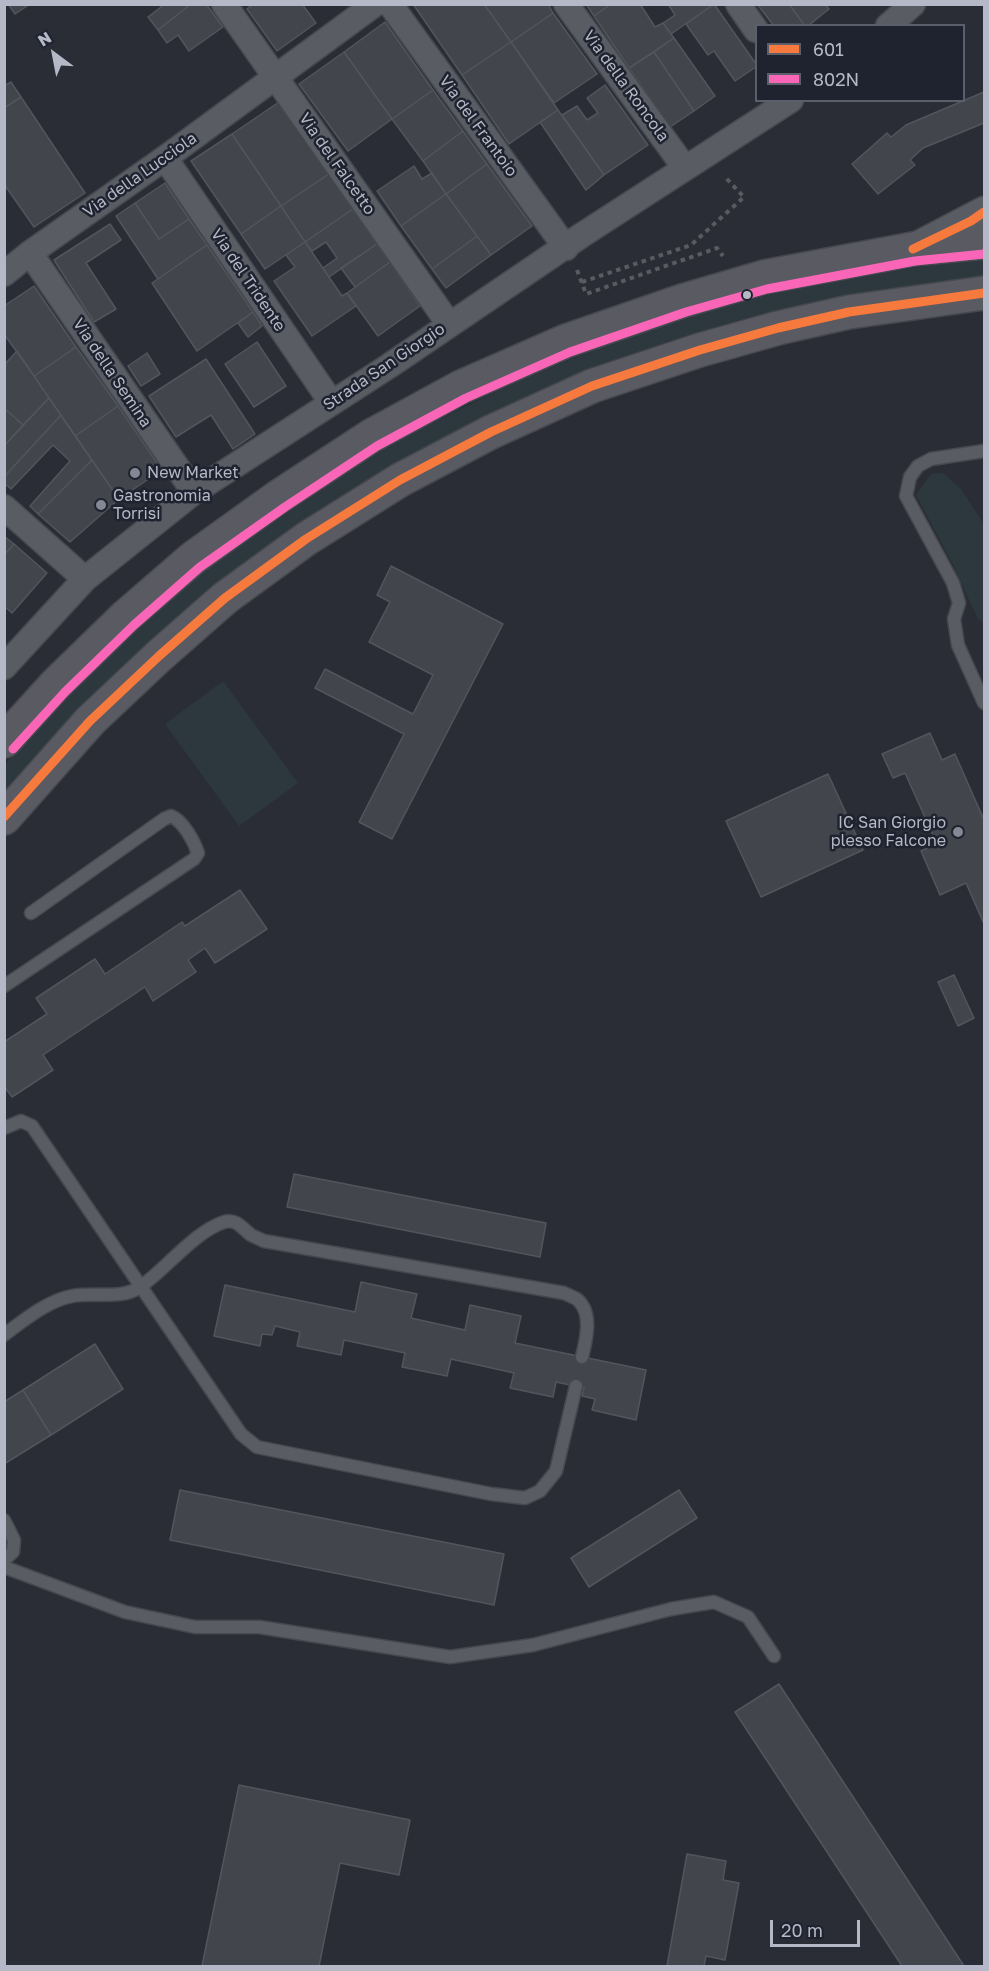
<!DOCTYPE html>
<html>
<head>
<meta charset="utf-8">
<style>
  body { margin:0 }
  #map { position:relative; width:989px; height:1971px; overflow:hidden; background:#2a2d36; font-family:"Golos Text",sans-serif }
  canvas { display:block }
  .frame { position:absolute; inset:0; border:6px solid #b5b8c6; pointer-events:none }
  .legend { position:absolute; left:755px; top:24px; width:210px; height:78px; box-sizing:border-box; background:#1f222f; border:2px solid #5b5e6b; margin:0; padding:8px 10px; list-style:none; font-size:18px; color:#b5b8c6 }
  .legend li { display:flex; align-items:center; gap:12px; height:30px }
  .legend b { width:30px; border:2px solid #5b5e6b }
  .north { position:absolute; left:24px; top:24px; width:60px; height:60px; -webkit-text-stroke:4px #1f222f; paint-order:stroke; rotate:328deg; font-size:16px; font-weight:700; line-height:24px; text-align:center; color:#b5b8c6 }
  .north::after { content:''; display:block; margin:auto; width:21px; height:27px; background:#b5b8c6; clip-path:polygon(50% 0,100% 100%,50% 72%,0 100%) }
  .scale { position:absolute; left:770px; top:1920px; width:90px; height:27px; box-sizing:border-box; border:3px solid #b5b8c6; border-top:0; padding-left:8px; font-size:18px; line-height:21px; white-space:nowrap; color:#b5b8c6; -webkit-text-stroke:4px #1f222f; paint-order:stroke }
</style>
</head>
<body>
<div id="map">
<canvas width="989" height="1971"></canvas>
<div class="frame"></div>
<ul class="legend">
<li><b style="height:8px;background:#f6793e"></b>601</li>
<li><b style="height:8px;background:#fa66b7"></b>802N</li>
</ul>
<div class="north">N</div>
<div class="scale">20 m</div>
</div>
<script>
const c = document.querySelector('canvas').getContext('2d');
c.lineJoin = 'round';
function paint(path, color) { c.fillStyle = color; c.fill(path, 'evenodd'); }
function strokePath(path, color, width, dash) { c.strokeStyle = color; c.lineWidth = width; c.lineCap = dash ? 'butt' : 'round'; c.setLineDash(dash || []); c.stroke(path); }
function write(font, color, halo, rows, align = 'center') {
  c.font = font + ' "Golos Text",sans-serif'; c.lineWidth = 5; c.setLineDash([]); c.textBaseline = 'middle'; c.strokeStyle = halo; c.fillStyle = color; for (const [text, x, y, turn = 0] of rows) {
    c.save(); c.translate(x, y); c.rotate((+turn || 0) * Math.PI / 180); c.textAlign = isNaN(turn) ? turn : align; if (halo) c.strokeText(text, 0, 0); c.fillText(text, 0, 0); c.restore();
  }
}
paint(new Path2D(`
  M984,259V277C903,286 822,298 743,319C456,398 195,565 5,793V765C184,552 429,396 695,316C731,305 768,294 805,286C864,274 924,266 984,259Z
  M943,473L961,489L984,524V624L978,619L951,561L916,495L931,474Z
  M223,681L298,783L239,826L165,724Z`), '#2c383e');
const building = new Path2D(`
  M8,4H26L27,6L15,14Z
  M165,4H191L158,30L148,17Z
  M191,4H206L223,27L189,51L178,35L167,43L158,30Z
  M253,4H302L316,23L277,51L247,9Z
  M413,4H484L511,42L462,75Z
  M484,4H548L553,13L511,42Z
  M586,4H611L594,16Z
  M611,4H640L655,27L663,23L674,38L629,68L594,16Z
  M668,4H714L671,34L663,23L675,15Z
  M714,4L756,64V67L735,81L714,51L708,55L686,24Z
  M757,4H789L805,26H774Z
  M789,4H825L829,9L808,26H805Z
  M553,13L597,74L554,103L511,42Z
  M385,22L433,90L392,119L344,52Z
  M674,38L715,96L694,111L654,52Z
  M511,42L558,110L509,144L462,75Z
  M344,52L392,119L348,151L299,84Z
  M654,52L694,111L670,127L629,68Z
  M11,82L21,97L4,108V86Z
  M605,85L648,145L604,175L562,115L577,106L587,120L598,113L587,98Z
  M433,90L463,131L423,161L392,119Z
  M984,92V123L923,148L910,160L915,165L878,194L852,164L887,133L891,137L906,125Z
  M21,97L85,193L34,227L4,184V108Z
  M279,102L329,174L281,206L232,134Z
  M558,110L604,175L586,190L540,122Z
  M463,131L487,164L446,194L423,161Z
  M232,134L281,206L241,234L191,161Z
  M487,164L532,226L491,255L446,194Z
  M414,166L422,179L432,173L446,194L401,226L377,191Z
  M329,174L353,209L305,242L281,206Z
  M165,183L189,219L159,239L135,203Z
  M446,194L477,236L432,269L401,226Z
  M135,203L159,239L189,219L207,245L158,279L116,216Z
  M281,206L305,242L265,269L241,234Z
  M353,209L377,244L329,277L323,268L337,258L326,242L312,251L305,242Z
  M110,224L121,240L86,263L116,309L94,322L54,260Z
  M477,236L491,255L446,288L432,269Z
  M305,242L342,296L347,293L356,306L312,336L274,281L295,267L286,255Z
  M377,244L390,262L355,287L341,268Z
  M207,245L253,312L197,351L152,283Z
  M390,262L420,306L378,336L347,293Z
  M34,286L76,347L34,376L4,334V306Z
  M253,312L262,326L248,337L238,323Z
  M257,342L286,386L254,407L225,364Z
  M76,347L118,406L75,436L34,376Z
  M17,351L49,398L23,425L4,408V365Z
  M147,353L160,374L141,386L128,366Z
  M206,359L255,434L233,449L211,415L176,437L149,396Z
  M49,398L61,415L4,477V446Z
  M118,406L162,470L119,499L75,436Z
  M4,408L23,425L4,446Z
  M61,415L92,460L38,514L30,506L70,461L53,445L11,489L4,483V477Z
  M92,460L119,499L70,542L38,514Z
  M4,536L14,544L4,555Z
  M14,544L47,573L12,613L4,606V555Z
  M391,566L503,624L392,839L359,822L404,734L315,688L325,669L413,714L433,675L369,642L390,602L377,595Z
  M930,733L942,760L955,754L984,820V924L966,883L940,895L921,851L937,844L905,773L893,778L882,754Z
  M828,774L863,850L761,897L726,821Z
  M240,890L267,929L215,963L205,948L188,960L196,972L153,1001L145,987L43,1055L53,1070L12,1097L4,1086V1042L47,1014L36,998L95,959L105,974L182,922L185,926Z
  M954,975L974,1018L958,1026L938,982Z
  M294,1174L546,1223L540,1257L287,1207Z
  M361,1282L417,1294L411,1318L465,1330L470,1305L521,1316L515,1343L646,1370L636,1420L592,1410L595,1399L582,1396L584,1388L556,1382L553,1397L510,1388L514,1373L451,1359L447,1376L402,1367L405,1353L344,1340L341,1355L297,1346L300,1332L275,1326L272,1335L262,1334L260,1346L214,1336L225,1285L355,1312Z
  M95,1344L123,1389L51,1435L23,1390Z
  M23,1390L51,1435L4,1464V1402Z
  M180,1490L504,1554L494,1605L170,1540Z
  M679,1490L697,1518L589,1587L571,1558Z
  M779,1684L964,1966H902L735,1712Z
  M239,1785L410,1820L399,1875L340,1863L319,1966H202Z
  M687,1854L726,1861L723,1880L739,1883L725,1960L706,1956L704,1966H667Z`);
paint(building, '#43454c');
strokePath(building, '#52555d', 1.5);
const service = new Path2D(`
  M984,451L931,459L918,466L910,477L906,496L953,583L959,603L954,619L958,645L984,703
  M4,986L194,859L198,853C194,841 183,821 171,816L164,819L31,913
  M4,1128L21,1121L32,1126L241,1434L257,1447L491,1494L525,1498L540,1491L556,1471L576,1386
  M4,1335C24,1320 47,1301 72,1296C94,1292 121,1300 140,1287C166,1269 194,1232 224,1222C236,1218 243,1229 251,1235C255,1237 260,1239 264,1241L564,1293C568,1295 574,1297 578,1300C593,1314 586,1340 582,1357
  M4,1520L14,1540L13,1552L4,1560
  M4,1567L125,1612L195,1627H259L450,1657L533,1645L671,1609L714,1602L748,1617L774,1656`);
const minor = new Path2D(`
  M224,4L449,324
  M390,4L566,248
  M566,4L685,168
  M738,4L756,30
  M888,26L913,4
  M165,158L331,402
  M30,253L194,492
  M4,274L30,253L165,158L375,4
  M4,507L85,579
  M4,667L85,579L194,492L389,366L582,235L791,100`);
const tertiary = new Path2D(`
  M921,245L984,212`);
const secondary = new Path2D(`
  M4,741L56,684L126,616L193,558L278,497L371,436L461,387L566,341L682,301L764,277L913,249L984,242
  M4,818L90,721L159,656L225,598L306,539L400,480L491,432L592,386L700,350L778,328L849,312L984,293`);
strokePath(service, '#46484f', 15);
strokePath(minor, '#46484f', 27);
strokePath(tertiary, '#46484f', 33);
strokePath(secondary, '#46484f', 36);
strokePath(new Path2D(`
  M577,270L586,294L717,248L723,256
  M582,282L691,245L744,197L724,176`), '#595b61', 4, [4.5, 4.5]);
strokePath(service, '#5a5c64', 12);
strokePath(minor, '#5a5c64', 24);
strokePath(tertiary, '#5a5c64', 30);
strokePath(secondary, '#595a62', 33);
strokePath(new Path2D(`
  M913,249L971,221L984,212
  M4,817L90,721L159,656L225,598L306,539L400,480L491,432L592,386L700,350L778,328L849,312L984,293`), '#f6793e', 9);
strokePath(new Path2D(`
  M13,749L65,692L134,625L200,567L285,507L377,446L466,398L570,352L686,312L767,289L915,261L984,254`), '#fa66b7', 9);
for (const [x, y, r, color] of [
  [747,295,5,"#b5b8c6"],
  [135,473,6,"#848794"],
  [101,505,6,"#848794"],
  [958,832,6,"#848794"]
]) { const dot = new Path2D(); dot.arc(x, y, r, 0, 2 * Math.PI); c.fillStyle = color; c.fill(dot); strokePath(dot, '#1f222f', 2); }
write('16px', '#b5b8c6', '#1f222f', [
  ["Via della Roncola",626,86,54],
  ["Via del Frantoio",478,126,54],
  ["Via del Falcetto",337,164,55],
  ["Via della Lucciola",140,175,-35],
  ["Via del Tridente",248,280,56],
  ["Strada San Giorgio",384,367,-34],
  ["Via della Semina",112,373,56]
]);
write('16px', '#b5b8c6', '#1f222f', [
  ["New Market",147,473],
  ["Gastronomia",113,496],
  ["Torrisi",113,514],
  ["IC San Giorgio",946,823,"right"],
  ["plesso Falcone",946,841,"right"]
], 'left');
</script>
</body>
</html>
